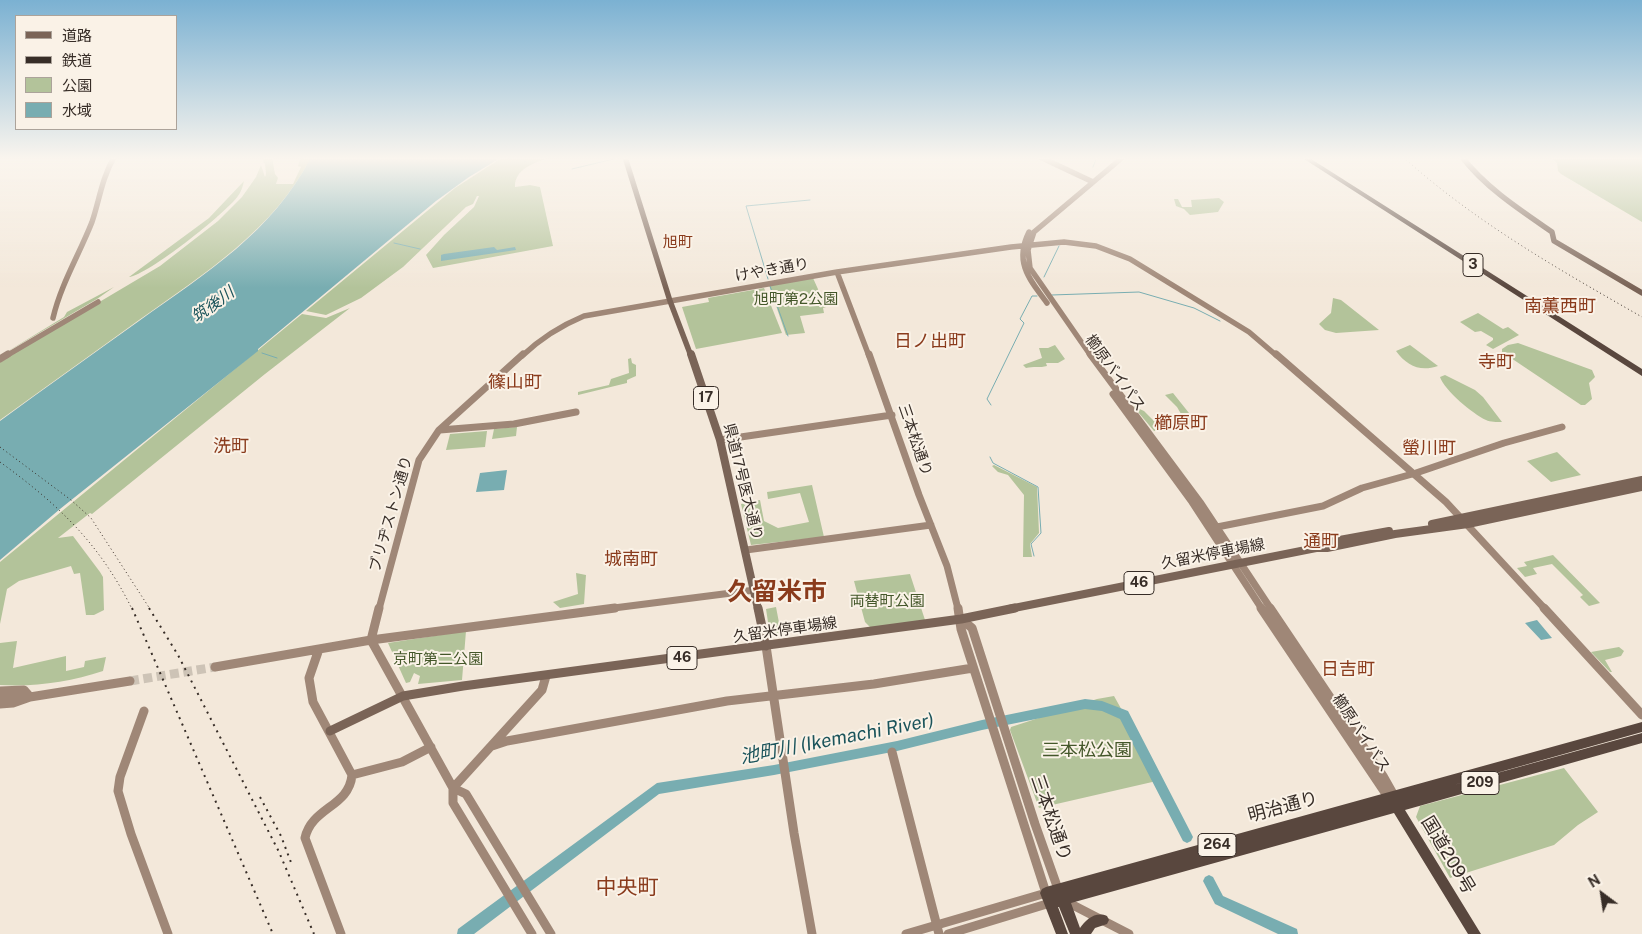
<!DOCTYPE html>
<html>
<head>
<meta charset="utf-8">
<style>
  body { margin:0 }
  #map { position:relative; width:1642px; height:934px; overflow:hidden; background:#f3e8da; font-family:"Public Sans","Noto Sans JP",sans-serif }
  canvas { display:block }
  .legend { position:absolute; left:15px; top:15px; width:162px; height:115px; box-sizing:border-box; background:#faf2e7; border:1px solid #aca39a; margin:0; padding:6px 9px; list-style:none; font-size:15px; color:#372d27 }
  .legend li { display:flex; align-items:center; gap:10px; height:25px }
  .legend b { width:25px; border:1px solid #aca39a }
  .north { position:absolute; left:1577px; top:869px; width:50px; height:50px; -webkit-text-stroke:4px #faf2e7; paint-order:stroke; rotate:329deg; font-size:14px; font-weight:700; line-height:20px; text-align:center; color:#372d27 }
  .north::after { content:''; display:block; margin:auto; width:18px; height:22px; background:#372d27; clip-path:polygon(50% 0,100% 100%,50% 72%,0 100%) }
</style>
</head>
<body>
<div id="map">
<canvas width="1642" height="934"></canvas>
<ul class="legend">
<li><b style="height:6px;background:#7a6457"></b>道路</li>
<li><b style="height:6px;background:#372d27"></b>鉄道</li>
<li><b style="height:14px;background:#b3c39a"></b>公園</li>
<li><b style="height:14px;background:#78adb1"></b>水域</li>
</ul>
<div class="north">N</div>
</div>
<script>
const c = document.querySelector('canvas').getContext('2d');
c.lineJoin = 'round';
function paint(path, color) { c.fillStyle = color; c.fill(path, 'evenodd'); }
function strokePath(path, color, width, dash) { c.strokeStyle = color; c.lineWidth = width; c.lineCap = dash ? 'butt' : 'round'; c.setLineDash(dash || []); c.stroke(path); }
function write(font, color, halo, rows, align = 'center') {
  c.font = font + ' "Public Sans","Noto Sans JP",sans-serif'; c.lineWidth = 4; c.setLineDash([]); c.textBaseline = 'middle'; c.strokeStyle = halo; c.fillStyle = color; for (const [text, x, y, turn = 0] of rows) {
    c.save(); c.translate(x, y); c.rotate((+turn || 0) * Math.PI / 180); c.textAlign = isNaN(turn) ? turn : align; if (halo) c.strokeText(text, 0, 0); c.fillText(text, 0, 0); c.restore();
  }
}
paint(new Path2D(`
  M264,157H272L275,174L278,178L276,184H293L301,167L298,166L300,159L311,157C275,229 204,274 139,320C93,353 46,387 0,420V361L160,266L218,221L242,197L256,177L261,165L265,177L266,174L265,164L263,162Z
  M503,157L509,159L513,157H549C534,164 515,168 515,187L530,185L540,187L553,246L433,268L426,255L444,235L474,207L479,196H477L473,204L466,207L403,267L361,298L326,315L306,311L455,188Z
  M1550,157H1642V222L1561,174L1558,171L1557,163Z
  M244,181C243,186 241,192 238,196C226,213 148,275 129,277L209,218Z
  M1219,198L1224,202L1218,212L1190,215L1184,209L1176,206L1174,199H1178L1182,207H1192L1191,200Z
  M813,278L826,307L823,308L824,313L800,316L805,333L786,335L769,285Z
  M114,287L97,299L0,356L64,317L67,312Z
  M764,288L782,333L696,349L682,307L709,302L708,298Z
  M1333,298L1341,300L1379,330L1336,333L1325,330L1319,324L1331,313Z
  M350,308L265,374L92,514L90,513L58,538L73,536L100,572L103,577L104,610L94,615H86L80,573L74,574L71,566L19,581L7,589L0,624V562L302,314L326,318Z
  M1478,313L1503,329L1508,327L1519,335L1493,349L1486,345L1493,340V338L1481,331L1475,332L1460,322Z
  M1518,343L1592,370L1595,377L1589,383L1592,399L1585,405H1581L1502,352V349L1508,345Z
  M1055,345L1065,359L1058,363H1046L1047,366C1040,368 1033,366 1026,368L1023,365L1042,358L1039,348H1048Z
  M1410,345L1438,366C1420,372 1407,366 1396,351Z
  M631,358L632,363L636,365V376L627,380V383L578,395V392L609,385L611,379L629,373L628,359Z
  M1445,375L1475,390L1483,397L1502,422C1497,422 1490,422 1486,420C1473,414 1444,390 1440,377Z
  M1173,393L1197,423L1154,431L1133,406L1144,411L1154,421L1184,419L1177,407L1165,395Z
  M517,427L516,436L492,439L494,429Z
  M487,431L485,447L446,450L450,434Z
  M1557,452L1581,475L1551,482L1527,461Z
  M994,465L1037,487L1039,533L1030,544L1032,557H1023L1024,495L1008,475L998,472L992,466Z
  M812,485L824,537L751,545L741,504L760,500L764,521L778,528L809,522L800,493L768,499L767,492Z
  M1553,555L1600,603L1589,606L1580,597L1583,595L1552,564L1533,568L1537,574L1525,577L1517,568L1527,566L1524,562Z
  M576,573L586,575L584,604L560,608L553,602L578,594Z
  M910,574L925,620L871,628L865,622L854,581Z
  M776,607L781,633L770,635L766,609Z
  M466,631L462,680L418,684L420,676L414,673L410,682L406,683L388,643Z
  M17,641L13,668L66,656V671L84,667L85,661L106,657L103,671C70,682 35,687 0,685V643Z
  M1619,647L1624,651L1621,656L1605,660L1612,672H1610L1591,652Z
  M1114,696L1161,780L1039,808L1010,730L1011,727L1097,699Z
  M1564,768L1598,812L1578,825L1554,845L1450,878L1416,817L1420,806Z`), '#b3c39a');
paint(new Path2D(`
  M311,157H502L469,177L436,201L258,349V351L60,509L0,560V421C46,387 93,354 139,321C206,273 273,232 311,157Z
  M494,247L497,250L515,247L516,250L441,261V255L444,254Z
  M507,470L504,490L476,492L480,473Z
  M1537,620L1552,638L1541,640L1525,623Z`), '#78adb1');
strokePath(new Path2D(`
  M516,157L526,162
  M1093,167L1097,157
  M572,169L622,157
  M394,243L420,249
  M1044,277L1059,246
  M768,279L746,206L810,200
  M770,286L788,336
  M1052,295L1139,292L1194,308L1220,321
  M262,353L277,358
  M991,405L987,399L1024,323L1020,319L1032,296H1037
  M990,457L993,463L1038,487L1041,533L1031,544L1034,556`), '#78adb1', 1);
paint(new Path2D(`
  M1085,699L1102,701L1128,711L1191,833L1193,837L1191,841L1187,843L1183,841L1120,719L1102,711L1085,709L982,730L897,751L774,775L659,794L474,934H457L458,929L657,783L774,765L897,741L982,720Z
  M1209,875L1213,877L1223,896L1297,929L1298,934H1278L1215,904L1203,881L1205,877Z`), '#78adb1');
strokePath(new Path2D(`
  M130,681L215,667`), '#cdc3b6', 9, [9, 4.5]);
strokePath(new Path2D(`
  M1040,157L1093,182
  M1029,232C1014,262 1029,279 1047,303
  M837,272L869,356
  M53,318C61,284 79,255 92,222C100,198 101,181 114,157
  M6,356L98,302
  M522,356C541,338 560,326 584,316L837,272L1011,247L1064,242L1096,246L1130,259L1249,332L1277,356
  M1091,356L1030,268L1028,250L1034,232L1123,157`), '#9f8777', 5.5);
strokePath(new Path2D(`
  M869,354L919,495L947,566L958,609
  M1090,354L1200,502L1271,609
  M1276,354L1446,502L1545,609
  M0,359L8,354
  M1113,394L1192,502L1262,609
  M440,430L514,424L576,412
  M720,440L892,415
  M1212,528L1323,506L1362,488L1416,473L1504,443L1562,427
  M746,550L931,525
  M379,609L419,460L439,430L523,354
  M606,609L755,590`), '#9f8777', 7);
strokePath(new Path2D(`
  M958,608L961,629L1046,893
  M1261,608L1388,797
  M1270,608L1383,776L1396,799
  M1544,608L1642,715
  M961,619L972,628L1035,824L1058,889
  M371,640L379,608
  M371,640L453,788V803L532,934
  M766,646L794,833L812,934
  M319,649L309,678L313,702L352,775C349,807 312,807 305,838L341,934
  M215,667L371,640L615,608
  M0,691L24,690L30,697L13,703L0,704
  M0,697H30L130,681
  M144,711L120,777L118,791L131,834L168,934
  M492,746L507,741L727,701L874,684L973,668
  M892,752L939,934
  M352,775L402,762L431,747
  M453,788L466,794L551,934
  M453,788L542,690L546,676
  M1065,901L1129,934
  M906,934L1046,893
  M948,934L1050,903`), '#9f8777', 9);
strokePath(new Path2D(`
  M625,157L670,301L691,356
  M1462,157C1486,188 1520,210 1552,232L1554,241L1642,293`), '#7a6457', 5.5);
strokePath(new Path2D(`
  M691,354L720,440L758,609
  M1432,524L1642,480
  M1316,548L1323,543L1389,531
  M1009,609L1316,548H1327L1395,534L1468,524L1642,487`), '#7a6457', 8);
strokePath(new Path2D(`
  M758,608L766,646
  M330,731L403,696L463,686L961,619L1015,608`), '#7a6457', 9);
paint(new Path2D(`
  M1301,157H1308L1642,369V376Z
  M1642,722V732L1450,786L1642,733V743L1405,810L1481,934H1468L1394,813L1071,903L1080,928C1086,919 1096,911 1107,916L1109,920L1107,924L1095,928L1091,934H1070L1059,907H1058L1068,934H1056L1040,893L1042,889L1046,887Z`), '#59473e');
strokePath(new Path2D(`
  M1403,157C1475,222 1558,269 1642,317
  M0,447L71,500L91,518L150,609
  M0,462C58,504 100,544 132,609`), '#372d27', 1, [1, 3]);
strokePath(new Path2D(`
  M132,608L273,934
  M149,608L178,655L279,852L314,934
  M260,797L281,836L292,865`), '#372d27', 2, [2, 5]);
const sky = c.createLinearGradient(0, 0, 0, 288);
sky.addColorStop(0, '#7bb1d2');
sky.addColorStop(0.55, '#faf5ee');
sky.addColorStop(1, '#faf5ee00');
c.fillStyle = sky;
c.fillRect(0, 0, 1642, 288);
for (const [x, y, w] of [
  [1473,265,20],
  [706,398,25],
  [1139,583,30],
  [682,658,30],
  [1480,783,38],
  [1217,845,38]
]) { const box = new Path2D(); box.roundRect(x - w / 2, y - 11.5, w, 23, 4); c.fillStyle = '#faf2e7'; c.fill(box); strokePath(box, '#372d27', 1); }
write('bold 14px', '#372d27', null, [
  ["3",1473,265],
  ["17",706,398],
  ["46",1139,583],
  ["46",682,658],
  ["209",1480,783],
  ["264",1217,845]
]);
write('15px', '#8a3b1c', '#faf2e7', [
  ["旭町",678,242]
]);
write('15px', '#372d27', '#faf2e7', [
  ["けやき通り",772,270,-10],
  ["櫛原バイパス",1115,373,54],
  ["三本松通り",915,440,71],
  ["県道17号医大通り",743,482,76],
  ["ブリヂストン通り",391,514,-74],
  ["久留米停車場線",1213,554,-11],
  ["久留米停車場線",785,630,-8],
  ["櫛原バイパス",1361,733,56]
]);
write('15px', '#44572a', '#faf2e7', [
  ["旭町第2公園",796,299],
  ["両替町公園",887,601],
  ["京町第二公園",438,659]
]);
write('italic 16px', '#1b545b', '#faf2e7', [
  ["筑後川",213,305,-36]
]);
write('18px', '#8a3b1c', '#faf2e7', [
  ["南薫西町",1560,306],
  ["日ノ出町",930,341],
  ["寺町",1496,362],
  ["篠山町",515,382],
  ["櫛原町",1181,423],
  ["洗町",231,446],
  ["螢川町",1429,448],
  ["通町",1321,541],
  ["城南町",631,559],
  ["日吉町",1348,669]
]);
write('18px', '#44572a', '#faf2e7', [
  ["三本松公園",1087,750]
]);
write('18px', '#372d27', '#faf2e7', [
  ["明治通り",1283,807,-15],
  ["三本松通り",1051,818,71],
  ["国道209号",1448,855,59]
]);
write('italic 19px', '#1b545b', '#faf2e7', [
  ["池町川 (Ikemachi River)",837,739,-11]
]);
write('21px', '#8a3b1c', '#faf2e7', [
  ["中央町",627,888]
]);
write('bold 25px', '#8a3b1c', '#faf2e7', [
  ["久留米市",777,592]
]);
</script>
</body>
</html>
